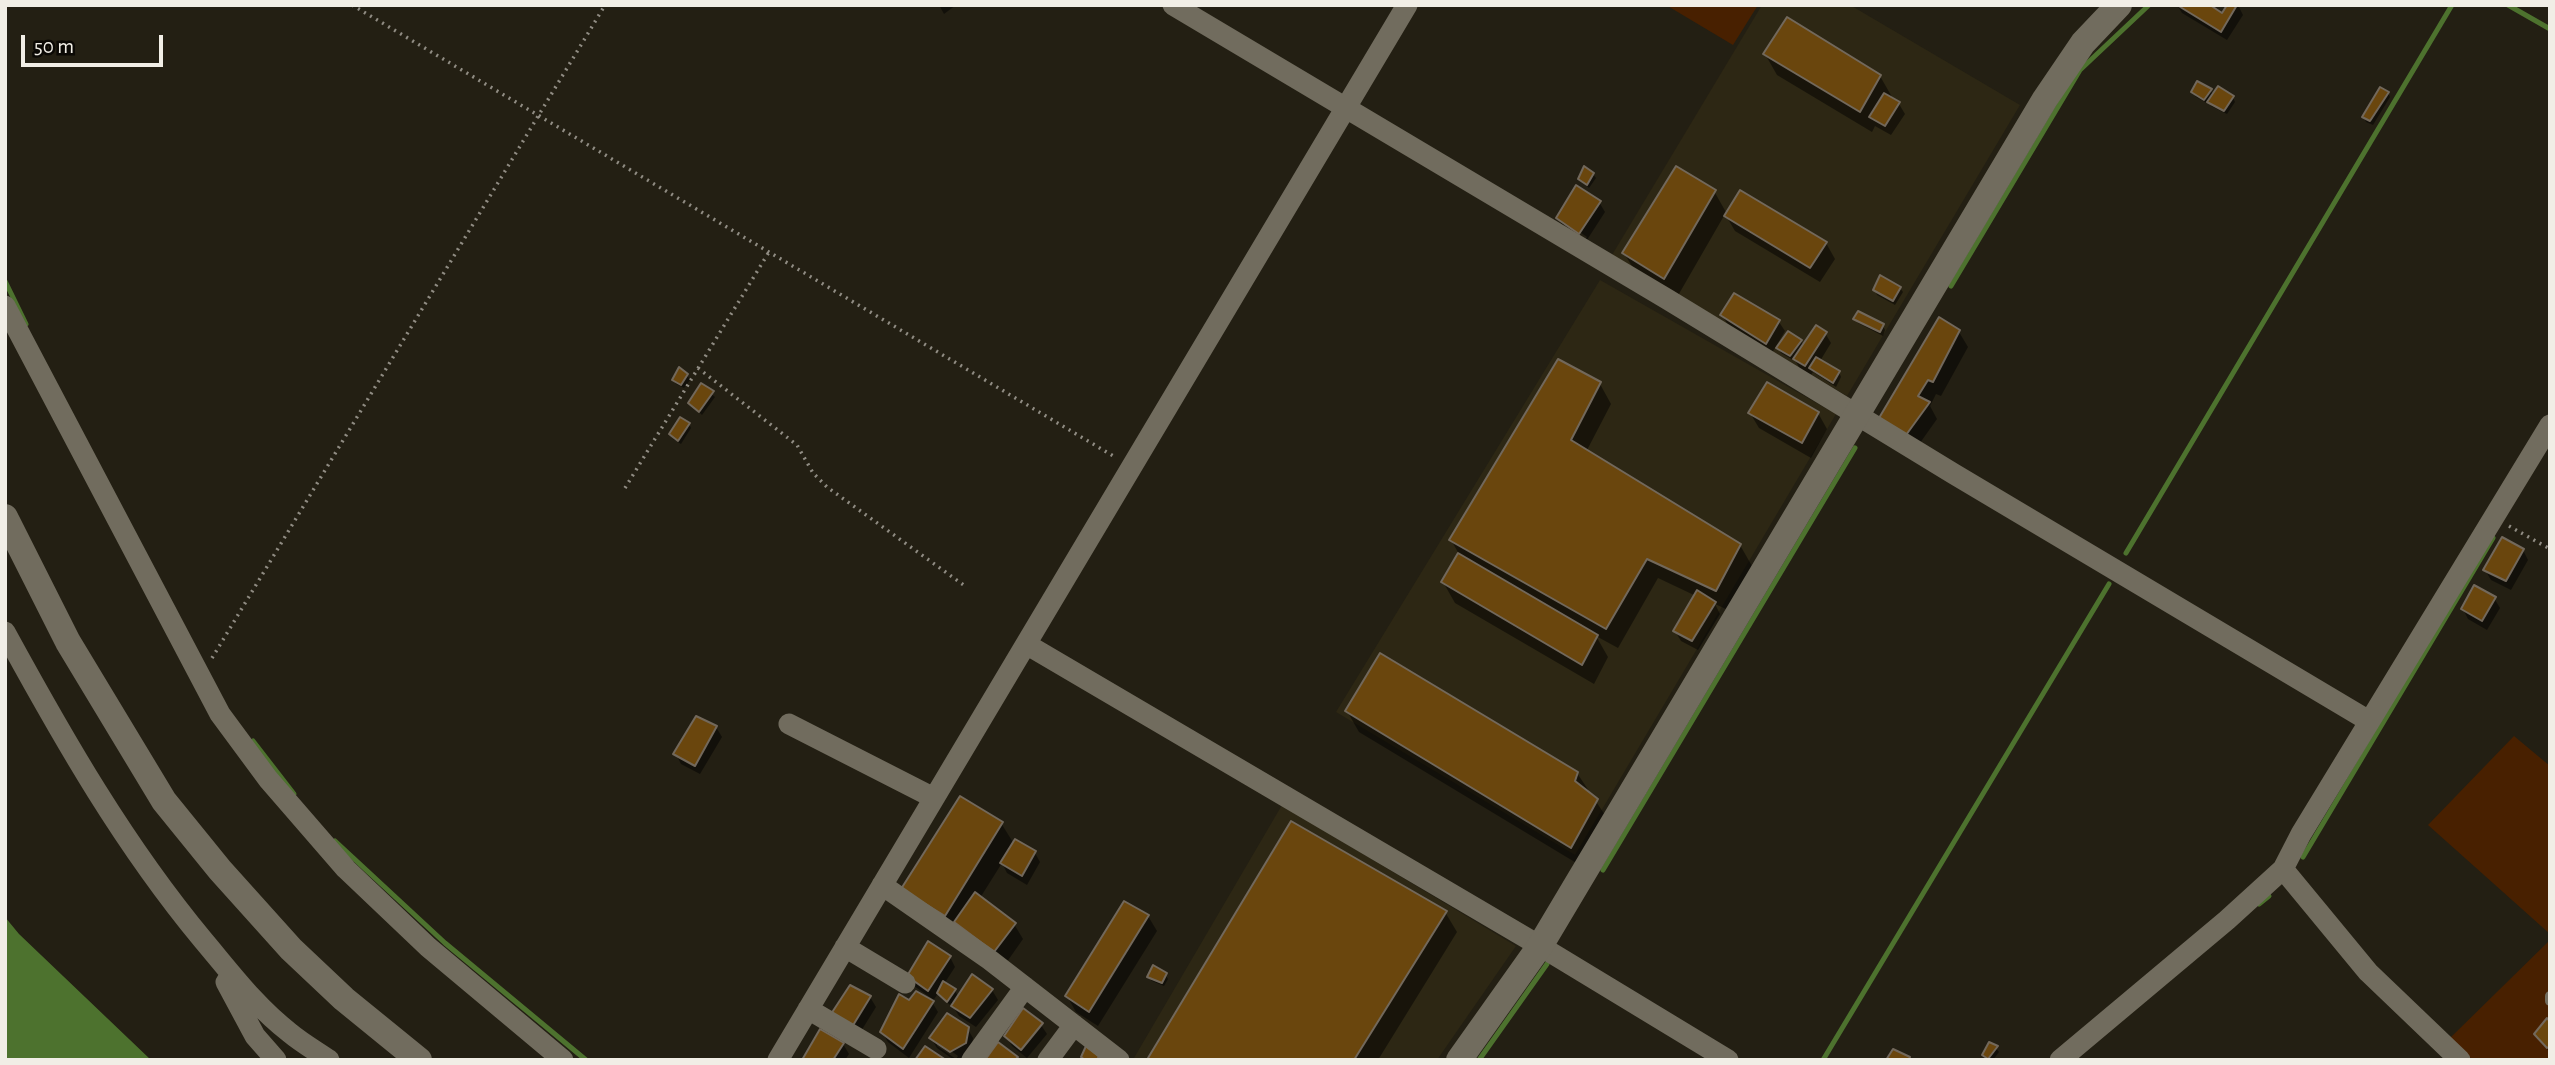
<!DOCTYPE html>
<html>
<head>
<meta charset="utf-8">
<style>
  body { margin:0 }
  #map { position:relative; width:2555px; height:1065px; overflow:hidden; background:#231f13; font-family:"Alegreya Sans",sans-serif }
  canvas { display:block }
  .frame { position:absolute; inset:0; border:7px solid #f1eee6; pointer-events:none }
  .scale { position:absolute; left:21px; top:35px; width:142px; height:32px; box-sizing:border-box; border:4px solid #f1eee6; border-top:0; padding-left:9px; font-size:21px; line-height:24px; white-space:nowrap; color:#f1eee6; -webkit-text-stroke:5px #0b0905; paint-order:stroke }
</style>
</head>
<body>
<div id="map">
<canvas width="2555" height="1065"></canvas>
<div class="frame"></div>
<div class="scale">50 m</div>
</div>
<script>
const c = document.querySelector('canvas').getContext('2d');
c.lineJoin = 'round';
function paint(path, color) { c.fillStyle = color; c.fill(path, 'evenodd'); }
function strokePath(path, color, width, dash) { c.strokeStyle = color; c.lineWidth = width; c.lineCap = dash ? 'butt' : 'round'; c.setLineDash(dash || []); c.stroke(path); }
paint(new Path2D(`
  M1762,5H1850L2020,105L1847,396L1612,255Z
  M1600,280L1836,414L1575,855L1336,712Z
  M1282,805L1516,946L1437,1060H1136L1134,1058Z`), '#2d2714');
paint(new Path2D(`
  M1666,5H1758L1733,45Z
  M2514,736L2550,766V934L2428,825Z
  M2550,940V1060H2473L2449,1039Z`), '#482000');
paint(new Path2D(`
  M5,917L19,934L151,1060H5Z`), '#4d722e');
paint(new Path2D(`
  M939,5H956L944,14Z
  M2177,5H2207L2223,15L2229,5H2238L2243,15L2227,40L2182,13Z
  M1765,54L1880,76L1892,97L1891,99L1899,104L1905,114L1891,135L1875,126L1872,132L1777,75Z
  M2210,90L2214,96L2233,98L2235,102L2227,114L2211,106L2209,101L2207,103L2196,97L2193,92Z
  M2388,93L2390,97L2373,125L2366,122L2364,117Z
  M1593,174L1596,178L1589,188L1580,179Z
  M1714,191L1727,214L1826,243L1835,259L1820,282L1735,231L1725,214L1676,299L1636,273L1624,253Z
  M1599,202L1605,212L1585,243L1564,228L1558,218ZM1564,221L1587,237L1585,240L1564,226Z
  M1900,288L1903,292L1895,305L1877,295L1875,290Z
  M1722,315L1779,322L1785,331L1772,353L1728,325Z
  M1855,319L1883,326L1885,330L1883,336L1858,323Z
  M1959,332L1968,347L1941,396L1936,394L1930,406L1937,419L1915,450L1890,434Z
  M1788,333L1801,341L1804,346L1825,333L1831,343L1820,361L1839,372L1841,377L1836,387L1813,372L1811,375L1800,369L1794,358L1793,360L1781,353L1778,348Z
  M687,375L690,380L684,388L676,384L674,380Z
  M1600,384L1611,404L1586,452L1740,545L1752,566L1728,610L1715,604L1720,614L1698,650L1681,641L1675,631L1696,596L1658,578L1618,648L1596,636L1608,657L1594,684L1455,603L1443,582L1459,554L1451,540Z
  M701,385L715,397L702,415L690,403Z
  M1750,413H1818L1827,429L1811,458L1759,428Z
  M689,424L691,428L681,444L673,439L671,434Z
  M2523,550L2528,560L2511,590L2491,580L2485,570Z
  M2494,598L2500,608L2487,630L2468,619L2463,609Z
  M1347,711L1577,773L1609,821L1583,867L1359,732Z
  M716,727L722,737L700,774L681,764L676,754Z
  M1001,823L1014,844L1035,853L1040,862L1027,885L1007,873L1002,863L980,898L1014,924L1023,939L1004,966L904,889Z
  M1445,912L1457,932L1378,1060H1152Z
  M1148,916L1157,931L1098,1026L1076,1012L1067,996Z
  M950,957L955,967L944,984L955,991L959,998L992,990L998,1000L976,1027L959,1016L951,1003L950,1005L942,997L939,992L932,1002L938,1012L909,1058L888,1042L882,1032L910,1003L932,1002L934,1000L914,986L909,976Z
  M1165,974L1168,979L1164,986L1152,981L1149,977Z
  M851,987L870,997L876,1007L858,1036L839,1024Z
  M2550,1024V1053L2536,1035Z
  M1041,1025L1047,1034L1027,1058L1012,1046L1006,1036Z
  M967,1028L973,1038L971,1053L960,1060H954L937,1048L931,1038ZM937,1041L958,1056L956,1059L937,1046Z
  M843,1044L849,1054L845,1060H804Z
  M1996,1048L1999,1052L1993,1060H1987L1984,1055Z`), '#0007');
strokePath(new Path2D(`
  M2508,5L2550,29
  M5,281L26,324
  M1951,286L2080,70L2149,5
  M2126,553L2452,5
  M253,741L294,794
  M335,841L445,943L586,1060
  M2303,857L2493,538
  M1603,870L1855,448
  M2259,904L2269,896
  M1479,1060L1547,964
  M1823,1060L2109,584`), '#4d722e', 5);
const building = new Path2D(`
  M2177,5H2210L2222,13L2227,5H2237L2221,32Z
  M1787,17L1881,75L1860,112L1763,54Z
  M2197,81L2212,89L2204,100L2191,92Z
  M2218,86L2234,96L2224,111L2207,102Z
  M2380,87L2389,92L2370,121L2362,117Z
  M1884,93L1900,102L1885,126L1869,117Z
  M1584,166L1594,173L1587,185L1578,179Z
  M1676,166L1716,190L1664,279L1622,253Z
  M1576,185L1601,201L1579,234L1556,218Z
  M1740,190L1827,242L1810,268L1724,216Z
  M1880,275L1901,287L1893,301L1873,290Z
  M1734,293L1780,320L1766,344L1720,315Z
  M1858,311L1884,324L1880,332L1853,319Z
  M1939,317L1960,330L1933,382L1928,380L1918,396L1930,402L1906,435L1879,418Z
  M1816,325L1827,332L1805,366L1793,359Z
  M1788,331L1802,340L1790,356L1776,348Z
  M1816,357L1840,371L1833,383L1809,368Z
  M1558,359L1601,382L1571,440L1741,544L1716,591L1647,559L1606,629L1449,540Z
  M679,367L688,374L681,385L672,380Z
  M1767,382L1819,412L1802,443L1748,413Z
  M701,383L714,391L699,412L688,403Z
  M680,417L690,423L678,441L669,434Z
  M2502,537L2524,549L2506,581L2483,570Z
  M1458,553L1598,635L1582,665L1441,582Z
  M2474,585L2496,597L2482,621L2461,609Z
  M1697,590L1716,602L1692,641L1673,631Z
  M1380,653L1578,772L1575,781L1598,799L1571,848L1345,711Z
  M696,716L717,726L695,766L673,754Z
  M960,796L1003,822L945,916L901,889Z
  M1291,821L1447,911L1354,1060H1151L1148,1058Z
  M1015,839L1036,851L1022,876L1000,863Z
  M975,892L1016,923L994,952L954,922Z
  M1124,901L1149,915L1089,1012L1065,996Z
  M928,941L951,956L928,991L907,976Z
  M1153,965L1167,973L1162,983L1147,977Z
  M972,974L993,989L970,1018L951,1006Z
  M943,981L956,989L947,1002L937,993Z
  M850,985L871,996L852,1027L831,1014Z
  M916,991L934,1001L903,1049L880,1032L899,994L909,1000Z
  M1023,1008L1043,1023L1021,1050L1004,1036Z
  M947,1013L969,1027L966,1043L950,1052L929,1038Z
  M2547,1018L2550,1022V1046L2547,1048L2534,1034Z
  M820,1029L844,1043L833,1060H802Z
  M998,1042L1018,1057L1015,1060H985Z
  M1989,1042L1998,1046L1988,1059L1982,1055Z
  M925,1046L946,1060H915Z
  M1086,1046L1099,1056L1097,1060H1085L1081,1057Z
  M1893,1049L1910,1057L1909,1060H1886Z`);
paint(building, '#6a460d');
strokePath(building, '#72685b', 2);
strokePath(new Path2D(`
  M352,5L1115,457
  M698,368L797,445L813,473L827,487L965,586
  M625,488L769,252
  M2509,526L2550,549
  M212,658L605,5`), '#908c83', 3.5, [2, 5]);
strokePath(new Path2D(`
  M2550,996V1001`), '#716c5e', 10);
strokePath(new Path2D(`
  M1173,5L1667,299L1954,474L2369,721
  M5,306L220,714L268,779L346,869L428,947L563,1060
  M5,632C64,740 124,845 203,940C230,972 256,1007 290,1033C302,1043 316,1051 329,1060
  M1026,644L1540,946L1728,1060
  M789,724L934,798
  M2283,869L2368,972L2460,1060
  M882,885L990,960L1119,1060
  M845,947L905,983
  M226,982L255,1036L276,1060
  M808,1009L876,1049
  M778,1060L1407,5
  M972,1060L1025,987
  M1048,1060L1074,1025
  M2060,1060L2227,920L2283,869L2301,834L2550,425`), '#716c5e', 21);
strokePath(new Path2D(`
  M5,517L68,642L164,801L220,870L291,949L344,999L419,1060
  M1459,1060L1540,946L2045,99L2083,43L2119,5`), '#716c5e', 26);
</script>
</body>
</html>
